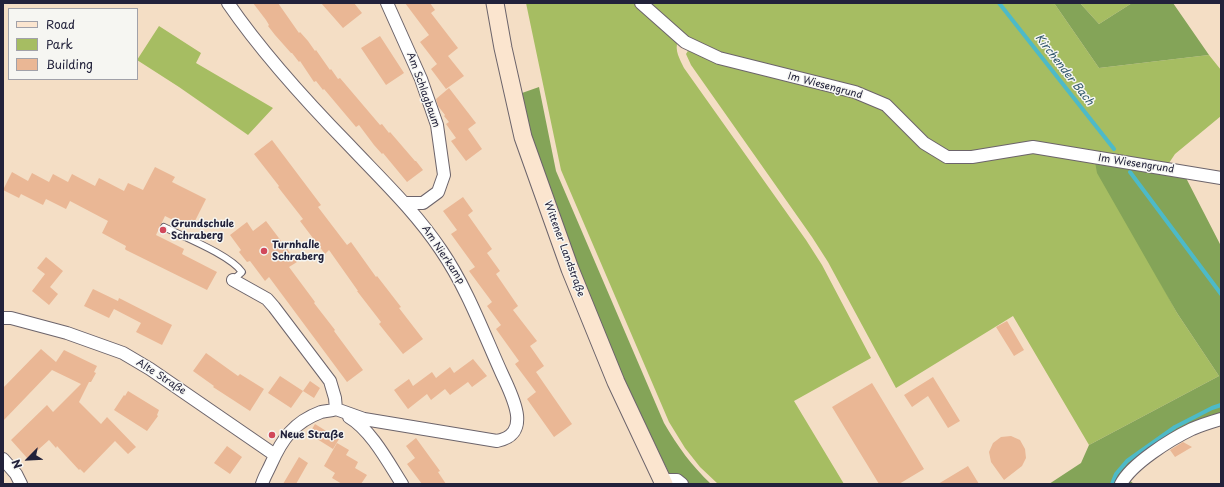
<!DOCTYPE html>
<html>
<head>
<meta charset="utf-8">
<style>
  body { margin:0 }
  #map { position:relative; width:1224px; height:487px; overflow:hidden; background:#f4dec5; font-family:"Playpen Sans",sans-serif }
  canvas { display:block }
  .frame { position:absolute; inset:0; border:4px solid #22223b; pointer-events:none }
  .legend { position:absolute; left:8px; top:8px; width:130px; height:72px; box-sizing:border-box; background:#f6f6f2; border:1px solid #a1a1a9; margin:0; padding:5px 7px; list-style:none; font-size:12px; color:#22223b }
  .legend li { display:flex; align-items:center; gap:8px; height:20px }
  .legend b { width:20px; border:1px solid #a1a1a9 }
  .north { position:absolute; left:8px; top:439px; width:40px; height:40px; -webkit-text-stroke:3px #f6f6f2; paint-order:stroke; rotate:246deg; font-size:11px; font-weight:700; line-height:16px; text-align:center; color:#22223b }
  .north::after { content:''; display:block; margin:auto; width:14px; height:18px; background:#22223b; clip-path:polygon(50% 0,100% 100%,50% 72%,0 100%) }
</style>
</head>
<body>
<div id="map">
<canvas width="1224" height="487"></canvas>
<div class="frame"></div>
<ul class="legend">
<li><b style="height:5px;background:#fbe5cf"></b>Road</li>
<li><b style="height:11px;background:#a6bd62"></b>Park</li>
<li><b style="height:11px;background:#eab795"></b>Building</li>
</ul>
<div class="north">N</div>
</div>
<script>
const c = document.querySelector('canvas').getContext('2d');
c.lineJoin = 'round';
function paint(path, color) { c.fillStyle = color; c.fill(path, 'evenodd'); }
function strokePath(path, color, width, dash) { c.strokeStyle = color; c.lineWidth = width; c.lineCap = dash ? 'butt' : 'round'; c.setLineDash(dash || []); c.stroke(path); }
function write(font, color, halo, rows, align = 'center') {
  c.font = font + ' "Playpen Sans",sans-serif'; c.lineWidth = 3; c.setLineDash([]); c.textBaseline = 'middle'; c.strokeStyle = halo; c.fillStyle = color; for (const [text, x, y, turn = 0] of rows) {
    c.save(); c.translate(x, y); c.rotate((+turn || 0) * Math.PI / 180); c.textAlign = isNaN(turn) ? turn : align; if (halo) c.strokeText(text, 0, 0); c.fillText(text, 0, 0); c.restore();
  }
}
paint(new Path2D(`
  M526,3H635L678,40C674,51 680,59 684,68L806,240L822,265L871,358L794,401L844,484H718L700,467L685,448L669,422L561,170Z
  M646,3H1054L1099,68L1209,55L1221,70V116L1175,154L1169,163L1032,144L971,153H948L927,138L888,103L720,55L687,39Z
  M1080,3H1132L1099,24Z
  M159,26L201,53L196,63L273,108L248,135L179,87L137,60Z
  M689,49L854,95L882,109L945,160L1032,151L1095,162L1177,313L1219,376L1089,445L1013,316L896,388L828,262L812,237L691,65L686,54Z`), '#a6bd62');
paint(new Path2D(`
  M1054,3H1080L1099,24L1132,3H1173L1209,55L1099,68Z
  M539,87L556,171L664,423C678,447 691,465 711,484H674L624,379L576,267L530,134L522,93Z
  M1095,162L1185,176L1221,246V415L1122,474L1134,484H1049L1081,463L1089,445L1219,376L1177,313L1097,173Z`), '#84a458');
strokePath(new Path2D(`
  M999,3L1114,149
  M1130,172L1221,294
  M1112,484L1116,474L1127,461L1175,427L1212,408L1221,405`), '#4dbac8', 4);
paint(new Path2D(`
  M253,3H278L299,33L300,32L308,41L315,51L316,50L330,70L331,69L338,79L340,78L380,125L382,124L389,133L390,132L415,161H416L423,170L407,182L383,153L382,154L374,145L359,125L356,127L324,89L323,90L316,81L314,82L300,61L299,62L292,53H291L275,35L268,26L269,25L266,20Z
  M321,3H354L362,13L343,28Z
  M405,3H430L435,10L431,13L458,48L448,56L464,76L446,89L431,69L437,64L420,42L429,35Z
  M380,36L404,73L386,85L361,48Z
  M449,88L476,123L468,129L482,149L466,161L451,141L456,138L446,124L449,122L444,116L445,115L438,106L436,99Z
  M272,140L321,205L318,207L347,245L351,242L376,277L377,276L401,307L399,308L423,339L403,354L379,324L381,322L357,291H358L329,250L325,254L300,221L303,219L278,187L279,186L254,154Z
  M155,167L175,177L172,182L206,199L191,229L165,216L156,235L184,249L182,254L217,272L207,290L126,250L125,249L126,246L102,233L108,221L70,201L66,209L46,199L43,205L21,194L19,198L3,190L12,172L28,181L32,173L49,182L53,174L68,182L72,174L95,186L99,178L124,191L128,183L143,190Z
  M463,197L473,211L468,215L492,249L487,253L500,271L496,274L518,306L513,310L537,341L530,346L544,366L536,372L572,424L554,437L527,399L536,392L515,364L519,361L496,329L501,325L487,306L492,302L469,271L475,267L451,234L457,230L443,211Z
  M266,221L297,262L289,267L315,302L314,303L335,330L334,331L363,370L347,382L269,277L265,281L250,261L247,262L239,252L241,250L230,235L247,222L253,231Z
  M46,257L63,271L50,287L58,294L49,305L32,291L45,274L37,268Z
  M93,289L118,301L119,298L172,325L162,345L136,332L141,323L114,309L109,318L84,306Z
  M1007,321L1024,350L1014,356L996,327Z
  M41,349L56,362L64,350L97,366L94,372L96,373L91,382H89L79,402L101,424L107,417L136,447L128,454L115,441L84,473L80,469L79,470L57,446L56,448L49,440L28,459L11,440L47,405L53,412L81,384L52,370L3,421V388Z
  M206,353L238,376L240,374L264,389L250,411L213,387L214,386L193,371Z
  M473,359L487,376L472,387L468,382L450,395L445,389L431,400L427,394L408,409L394,390L409,379L413,386L432,372L436,378L450,367L454,373Z
  M280,376L303,391L291,408L268,393Z
  M933,377L960,421L948,428L928,396L912,407L904,395Z
  M310,381L320,388L314,398L303,391Z
  M872,383L924,469L899,484H879L832,407Z
  M128,391L159,410L157,415L158,416L147,431L114,410L124,395L125,396Z
  M315,424L339,439L333,449L309,434Z
  M1011,436L1020,440L1025,449L1026,458L1022,466L1004,480L991,462L989,452L993,443L1001,437Z
  M416,438L440,471L438,472L446,484H422L407,464L415,458L406,446Z
  M1183,442L1192,447L1175,457L1170,450Z
  M337,443L349,450L346,455L358,462L355,468L367,475L361,484H342L332,478L335,473L324,466Z
  M227,446L242,457L230,474L214,463Z
  M299,457L308,463L296,484H283Z
  M968,466L979,484H938Z`), '#eab795');
const service = new Path2D(`
  M164,227C184,237 230,255 242,272L233,280`);
const minor = new Path2D(`
  M228,3C263,54 306,101 349,145C381,179 415,211 441,250C467,288 483,332 502,374C512,396 533,434 497,441L364,419L336,409
  M387,3L421,79L437,125L444,175L438,192L423,203H405
  M641,3L685,42L719,58L855,92L886,105L924,143L947,157H972L1033,147L1221,178
  M233,280L267,299L274,307L330,381L335,398L336,409
  M3,318H11L67,333L123,353L150,369L275,455
  M349,417C371,430 388,462 402,484
  M3,459L16,474L21,484
  M662,480H677L682,484
  M262,484C264,477 268,471 271,464C282,439 294,422 321,412C325,411 331,411 336,409
  M1121,484C1131,464 1171,439 1192,429C1201,425 1211,422 1221,419`);
const secondary = new Path2D(`
  M495,3L503,48L523,137L570,269L616,382L664,484`);
strokePath(service, '#6c646b', 8);
strokePath(minor, '#6c646b', 14);
strokePath(secondary, '#6c646b', 19);
strokePath(service, '#fff', 6);
strokePath(minor, '#fff', 12);
strokePath(secondary, '#fbe5cf', 17);
for (const [x, y, r, color] of [
  [163,230,4,"#d1495b"],
  [264,251,4,"#d1495b"],
  [272,435,4,"#d1495b"]
]) { const dot = new Path2D(); dot.arc(x, y, r, 0, 2 * Math.PI); c.fillStyle = color; c.fill(dot); strokePath(dot, '#f6f6f2', 1.5); }
write('10px', '#22223b', '#f6f6f2', [
  ["Im Wiesengrund",825,86,15],
  ["Am Schlagbaum",423,90,70],
  ["Im Wiesengrund",1136,164,9],
  ["Wittener Landstraße",564,249,70],
  ["Am Nierkamp",443,255,56],
  ["Alte Straße",161,377,33]
]);
write('bold 10px', '#22223b', '#f6f6f2', [
  ["Grundschule",171,224],
  ["Schraberg",171,236],
  ["Turnhalle",272,245],
  ["Schraberg",272,257],
  ["Neue Straße",280,435]
], 'left');
write('italic 11px', '#31576c', '#f6f6f2', [
  ["Kirchender Bach",1064,70,52]
]);
</script>
</body>
</html>
